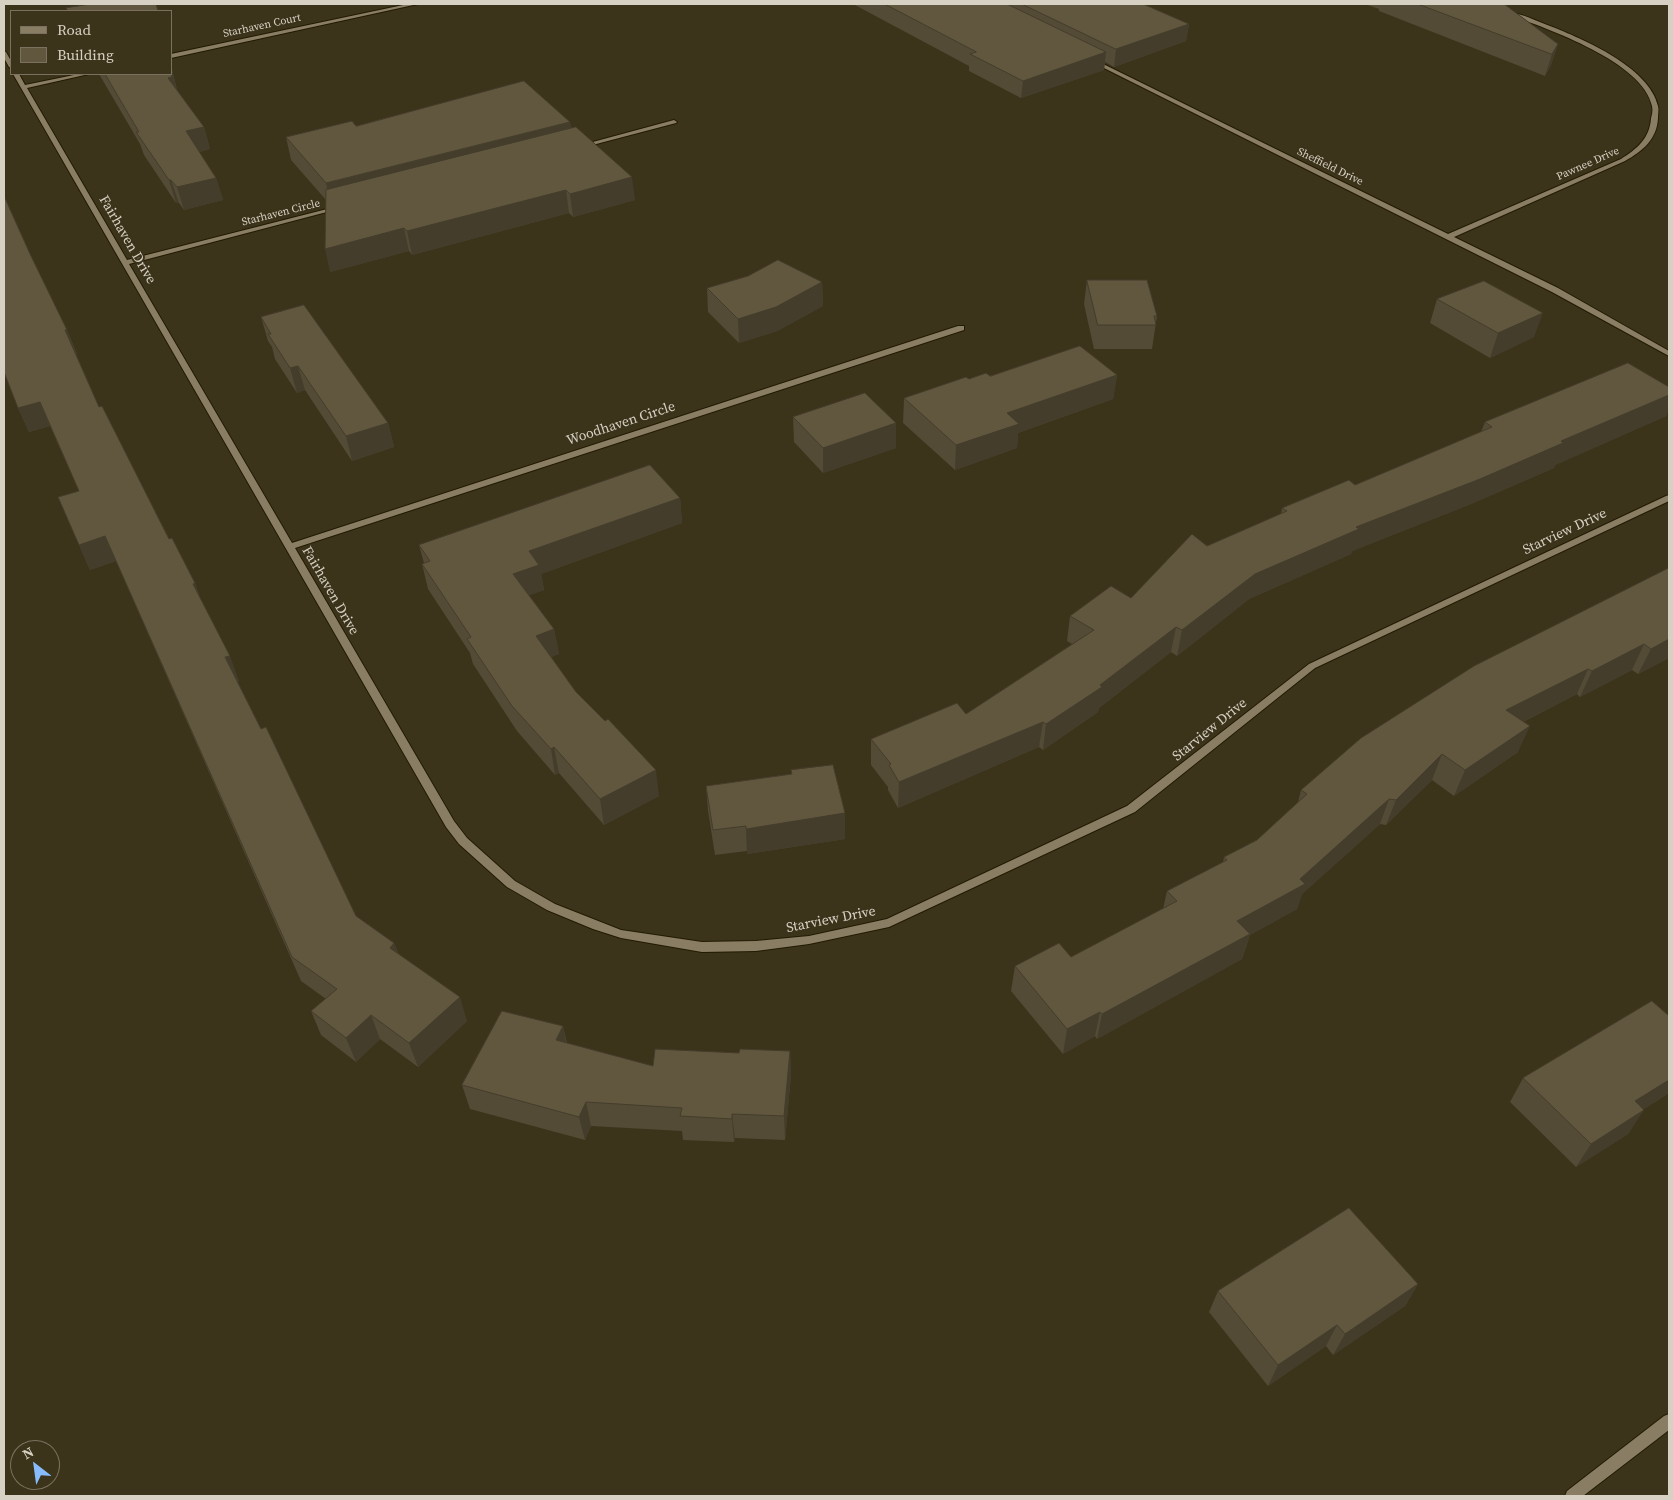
<!DOCTYPE html>
<html>
<head>
<meta charset="utf-8">
<style>
  body { margin:0 }
  #map { position:relative; width:1673px; height:1500px; overflow:hidden; background:#3c331b; font-family:"Source Serif 4",serif }
  canvas { display:block }
  .frame { position:absolute; inset:0; border:5px solid #d7d1c3; pointer-events:none }
  .legend { position:absolute; left:10px; top:10px; width:162px; height:65px; box-sizing:border-box; background:#3c331b; border:1px solid #7a725e; margin:0; padding:6px 9px; list-style:none; font-size:15px; color:#d7d1c3 }
  .legend li { display:flex; align-items:center; gap:10px; height:25px }
  .legend b { width:25px; border:1px solid #7a725e }
  .north { position:absolute; left:10px; top:1440px; width:50px; height:50px; box-sizing:border-box; background:#3c331b; border:1px solid #7a725e; border-radius:50%; rotate:330deg; font-size:14px; font-weight:700; line-height:20px; text-align:center; color:#d7d1c3 }
  .north::after { content:''; display:block; margin:auto; width:18px; height:22px; background:#88bbfc; clip-path:polygon(50% 0,100% 100%,50% 72%,0 100%) }
</style>
</head>
<body>
<div id="map">
<canvas width="1673" height="1500"></canvas>
<div class="frame"></div>
<ul class="legend">
<li><b style="height:6px;background:#897e64"></b>Road</li>
<li><b style="height:14px;background:#61573e"></b>Building</li>
</ul>
<div class="north">N</div>
</div>
<script>
const c = document.querySelector('canvas').getContext('2d');
c.lineJoin = 'round';
function strokePath(path, color, width, dash) { c.strokeStyle = color; c.lineWidth = width; c.lineCap = dash ? 'butt' : 'round'; c.setLineDash(dash || []); c.stroke(path); }
function paint(path, color) { c.fillStyle = color; c.fill(path, 'evenodd'); }
function write(font, color, halo, rows, align = 'center') {
  c.font = font + ' "Source Serif 4",serif'; c.lineWidth = 4; c.setLineDash([]); c.textBaseline = 'middle'; c.strokeStyle = halo; c.fillStyle = color; for (const [text, x, y, turn = 0] of rows) {
    c.save(); c.translate(x, y); c.rotate((+turn || 0) * Math.PI / 180); c.textAlign = isNaN(turn) ? turn : align; if (halo) c.strokeText(text, 0, 0); c.fillText(text, 0, 0); c.restore();
  }
}
const minor = new Path2D(`
  M408,4H418L171,58V54Z
  M1510,13C1522,13 1538,22 1550,26C1583,39 1649,67 1658,106C1659,109 1658,114 1658,118C1657,139 1643,151 1625,161L1454,237L1558,288L1669,351V356L1552,292L1090,61L1095,60L1448,234L1621,159C1637,149 1650,138 1651,118C1652,115 1653,110 1652,106C1643,62 1548,29 1510,15Z
  M4,51L6,52L11,61V68L9,67L4,58Z
  M13,74H19L25,85L79,74H89L27,88L127,260L339,206L342,208L129,264L292,543L958,326H964V330L295,548L454,821L467,838L515,881L555,904L621,930L702,942L756,941L809,936L887,919L1127,806L1309,664L1666,496L1669,495V501L1315,668L1135,812L889,927L809,944L756,951L702,952L621,938L593,929L547,910L507,887L459,844L446,827Z
  M674,120L677,122L676,123L581,148L578,146Z`);
const tertiary = new Path2D(`
  M1669,1414V1430L1583,1496H1565L1567,1491L1664,1416Z`);
strokePath(minor, '#231a03', 2);
strokePath(tertiary, '#231a03', 2);
paint(minor, '#897e64');
paint(tertiary, '#897e64');
paint(new Path2D(`
  M853,4H1143L1189,24L1186,41L1114,67L1105,62L1104,70L1021,98L969,71V66Z
  M1365,4H1504L1558,44L1551,65L1545,76L1379,11V9Z
  M171,65L177,90L204,127L210,149L199,152L216,178L223,200L184,210L179,203H176L144,155L140,144L99,74H171Z
  M570,122L571,128L635,200L573,217L569,213L412,255L409,251L330,272L326,200L291,160L286,137L356,126Z
  M31,256L67,330L77,354H76L99,407L169,539L195,583L200,598L239,681L237,682L356,916L394,943L398,953L467,1021L418,1067L380,1039L356,1062L321,1035L311,1011L326,999L301,981L116,561L90,570L58,497L79,491L50,426L29,432L18,408Z
  M1087,280L1157,316L1152,349H1094L1084,304Z
  M822,282L823,306L777,331L739,343L708,312L707,288Z
  M1437,299L1534,337L1490,358L1430,323Z
  M261,317L388,423L394,447L352,461L305,390L297,393L275,359L272,347L268,341Z
  M1117,375L1113,399L1018,433L1017,448L955,470L903,423L904,398L969,379L990,376Z
  M1669,387V409L1666,416L1555,465L1554,468L1471,504L1352,551L1351,554L1249,599L1177,656L1171,652L1099,708L1098,712L1043,750L1039,747L898,808L888,790V787L871,765V739L966,714L1072,644L1067,641L1070,616L1131,598L1207,546L1281,514L1282,508L1355,485L1481,432L1485,422Z
  M793,417L896,448L823,473L794,442Z
  M680,498L682,523L541,574L544,590L529,595L554,629L559,654L551,657L576,692L659,796L604,825L559,773L555,775L517,731L473,664L470,653L428,589L422,564L424,563L419,545Z
  M1669,568V658L1638,674L1632,670L1580,697L1577,694L1523,722L1518,752L1454,796L1432,780L1386,825L1380,824L1302,894L1297,909L1250,935L1242,959L1097,1039L1095,1036L1063,1054L1011,991L1015,966L1071,957L1163,909L1167,891L1223,862L1224,857L1257,840L1298,802L1301,790Z
  M791,770L845,839L747,854V851L715,855L708,811L706,786L791,774Z
  M563,1026L567,1043L653,1066L739,1053L790,1051L791,1075L785,1140L735,1138L734,1142L683,1140L682,1131L591,1126L585,1140L470,1109L462,1085Z
  M1523,1078L1669,1093L1644,1109L1628,1134L1576,1167L1510,1102Z
  M1418,1284L1405,1306L1333,1355L1326,1346L1268,1386L1209,1312L1218,1291Z`), '#534b35');
paint(new Path2D(`
  M1189,24L1186,41L1114,67L1116,49Z
  M1558,44L1551,65L1545,76L1552,54Z
  M1106,52L1104,70L1021,98L1023,81Z
  M171,65L178,96L168,78L171,73Z
  M570,122L573,144L331,206L326,183Z
  M204,127L210,149L192,154L186,131Z
  M632,177L635,200L573,217L570,194Z
  M216,178L223,200L184,210L177,187Z
  M169,180H171L179,203H176Z
  M566,190L569,213L412,255L407,231Z
  M404,228L409,251L330,272L325,249Z
  M822,282L823,306L777,331L739,343L738,319Z
  M1543,313L1534,337L1490,358L1498,333Z
  M65,330H67L77,354H75Z
  M298,366L305,390L297,393L290,368Z
  M1117,375L1113,399L1018,433L1017,448L955,470L956,445L1007,413Z
  M1669,395V409L1666,416L1555,465L1554,468L1471,504L1352,551L1351,554L1249,599L1177,656L1182,630L1255,574L1356,527L1561,441Z
  M40,402L50,426L29,432L18,408Z
  M388,423L394,447L352,461L346,436Z
  M896,423V448L823,473V448Z
  M680,498L682,523L541,574L544,590L517,600L513,574L529,551Z
  M105,536L116,561L90,570L79,545Z
  M195,583L204,608L193,584Z
  M1176,627L1171,652L1099,708L1098,712L1043,750L1046,724L1100,685Z
  M554,629L559,654L541,661L536,636Z
  M1669,639V658L1638,674L1651,649Z
  M1644,644L1632,670L1580,697L1592,671Z
  M230,656L239,681L235,683L225,657Z
  M1588,669L1577,694L1495,736L1506,710Z
  M1043,722L1039,747L898,808L899,782Z
  M1530,726L1518,752L1454,796L1465,770Z
  M554,747L559,773L555,775L551,749Z
  M1442,754L1432,780L1386,825L1396,800Z
  M656,770L659,796L604,825L600,799Z
  M1389,799L1380,824L1302,894L1297,909L1250,935L1242,959L1097,1039L1102,1014L1300,879Z
  M845,813V839L747,854L746,829Z
  M394,943L403,968L390,948Z
  M460,997L467,1021L418,1067L409,1043Z
  M1100,1012L1095,1036L1063,1054L1067,1029Z
  M371,1015L380,1039L356,1062L346,1038Z
  M563,1026L568,1050L556,1040Z
  M790,1051L791,1075L785,1140L784,1116Z
  M1669,1080V1093L1619,1125L1635,1101Z
  M586,1102L591,1126L585,1140L579,1117Z
  M1644,1110L1628,1134L1576,1167L1591,1144Z
  M732,1114L735,1138L734,1142L732,1119Z
  M1418,1284L1405,1306L1333,1355L1345,1334Z
  M1337,1325L1326,1346L1268,1386L1278,1365Z`), '#443d2b');
const building = new Path2D(`
  M91,4H156L158,11H68L66,8Z
  M885,4H1007L1106,52L1023,81L970,54L976,52Z
  M1022,4H1143L1189,24L1116,49Z
  M1418,4H1504L1558,44L1552,54Z
  M171,73L172,77L168,78L204,127L186,131L216,178L177,187L171,180H169L136,132H139L105,74H171Z
  M524,81L570,122L326,183L286,137L352,121L356,126Z
  M576,127L632,177L570,194L566,190L407,231L404,228L325,249L326,190Z
  M4,196L31,256L67,330H65L99,407L102,406L169,539L172,538L195,583L193,584L230,656L225,657L261,729L266,727L356,916L394,943L390,948L460,997L409,1043L371,1015L346,1038L311,1011L337,989L292,957L105,536L79,545L58,497L79,491L40,402L18,408L4,372Z
  M778,260L822,282L776,307L738,319L707,288L748,276Z
  M1087,280H1147L1157,316H1154L1156,325H1098Z
  M1484,281L1543,313L1498,333L1437,299Z
  M304,305L388,423L346,436L298,366L290,368L268,334H271L261,317Z
  M1080,346L1117,375L1007,413L1019,424L956,445L904,398L966,377L969,379L986,373L990,376Z
  M1628,363L1669,387V395L1561,441L1563,443L1480,479L1356,527L1359,529L1255,574L1182,630L1176,627L1100,685L1102,687L1046,724L1043,722L899,782L889,765L891,764L871,739L957,703L966,714L1094,630L1070,616L1111,586L1131,598L1192,534L1207,546L1287,511L1282,508L1349,480L1355,485L1492,427L1485,422Z
  M865,393L896,423L823,448L793,417Z
  M650,465L680,498L529,551L539,565L513,574L554,629L536,636L576,692L605,721L608,719L656,770L600,799L554,747L551,749L512,706L467,639L471,637L422,564L430,561L419,545Z
  M1669,568V639L1651,649L1644,644L1592,671L1588,669L1506,710L1530,726L1465,770L1442,754L1396,800L1389,799L1300,879L1305,884L1237,921L1250,934L1102,1014L1100,1012L1067,1029L1015,966L1059,943L1071,957L1177,901L1167,891L1227,860L1224,857L1257,840L1307,794L1301,790L1361,738L1474,666Z
  M833,765L845,813L746,829V826L713,830L706,786L792,774L791,770Z
  M1652,1001L1669,1016V1080L1635,1101L1644,1110L1591,1144L1523,1078Z
  M502,1011L563,1026L556,1040L653,1066L655,1049L739,1053L740,1049L790,1051L784,1116L732,1114V1119L680,1116L682,1108L586,1102L579,1117L462,1085Z
  M1349,1208L1418,1284L1345,1334L1337,1325L1278,1365L1218,1291Z`);
paint(building, '#61573e');
strokePath(building, '#443d2b', 1);
write('11px', '#d7d1c3', '#3c331b', [
  ["Starhaven Court",262,26,-12],
  ["Pawnee Drive",1588,164,-24],
  ["Sheffield Drive",1330,167,26],
  ["Starhaven Circle",281,213,-14]
]);
write('14px', '#d7d1c3', '#3c331b', [
  ["Fairhaven Drive",127,240,60],
  ["Woodhaven Circle",621,424,-18],
  ["Starview Drive",1565,532,-25],
  ["Fairhaven Drive",330,591,60],
  ["Starview Drive",1210,730,-39],
  ["Starview Drive",831,920,-11]
]);
</script>
</body>
</html>
